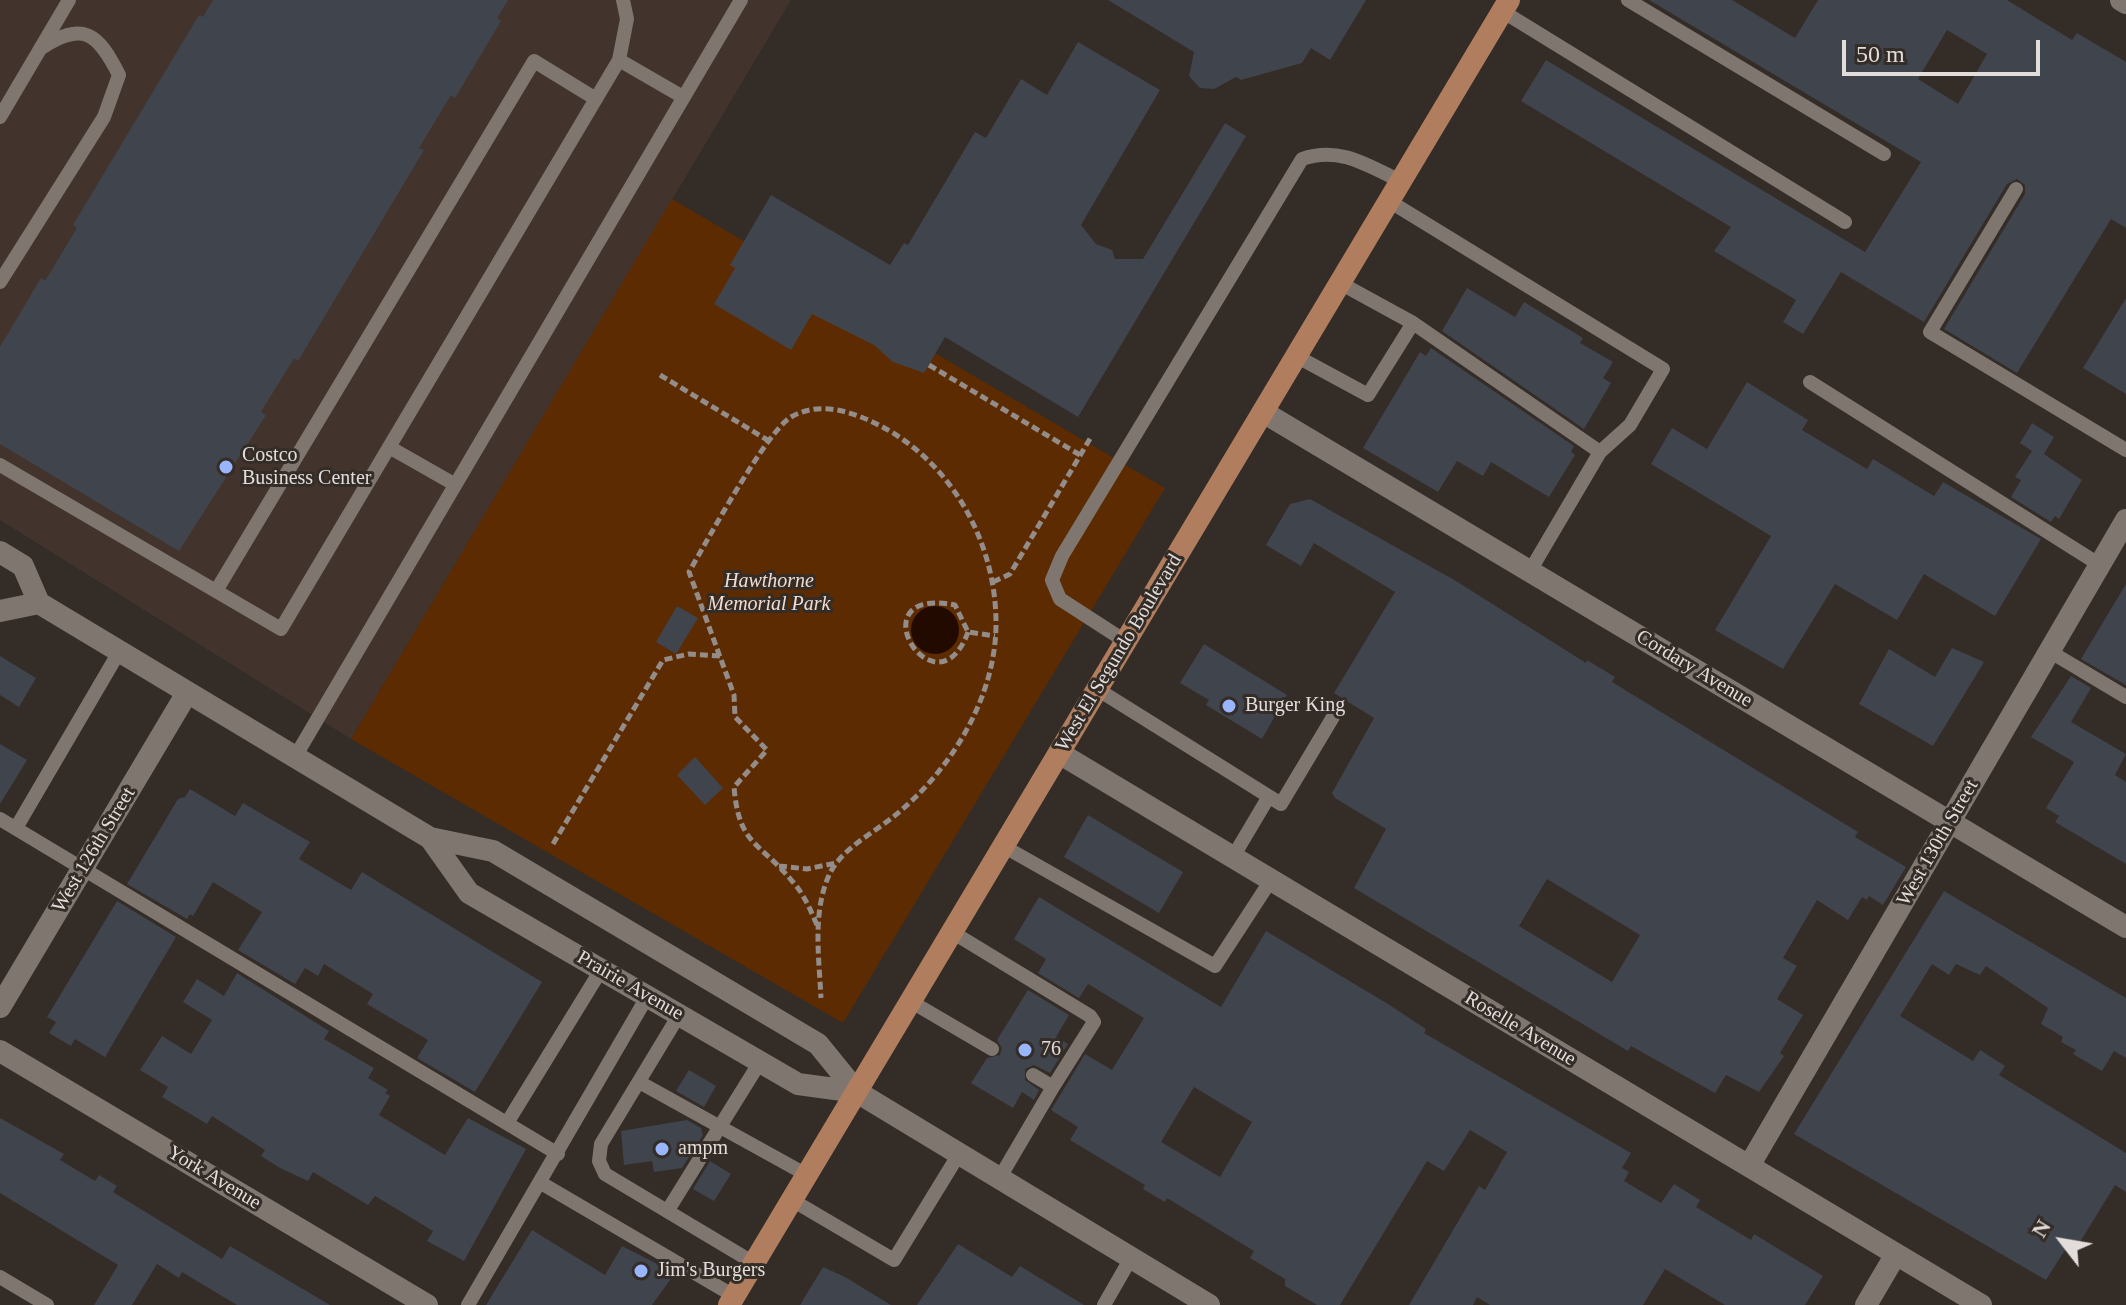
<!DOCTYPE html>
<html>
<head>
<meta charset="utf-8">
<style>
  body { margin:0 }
  #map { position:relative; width:2126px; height:1305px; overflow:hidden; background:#342c27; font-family:Georgia,serif }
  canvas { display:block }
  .north { position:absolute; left:2022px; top:1201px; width:80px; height:80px; -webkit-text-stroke:6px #342c27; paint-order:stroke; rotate:301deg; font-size:22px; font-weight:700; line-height:32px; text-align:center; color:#e2ddda }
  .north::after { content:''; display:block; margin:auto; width:28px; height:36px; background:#e2ddda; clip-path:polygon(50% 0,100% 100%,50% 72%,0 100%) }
  .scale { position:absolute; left:1842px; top:40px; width:198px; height:36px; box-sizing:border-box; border:4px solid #e2ddda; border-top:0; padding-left:10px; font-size:24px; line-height:28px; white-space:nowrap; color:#e2ddda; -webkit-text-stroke:6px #342c27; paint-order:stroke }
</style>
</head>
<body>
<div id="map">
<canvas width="2126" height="1305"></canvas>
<div class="north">N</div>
<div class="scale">50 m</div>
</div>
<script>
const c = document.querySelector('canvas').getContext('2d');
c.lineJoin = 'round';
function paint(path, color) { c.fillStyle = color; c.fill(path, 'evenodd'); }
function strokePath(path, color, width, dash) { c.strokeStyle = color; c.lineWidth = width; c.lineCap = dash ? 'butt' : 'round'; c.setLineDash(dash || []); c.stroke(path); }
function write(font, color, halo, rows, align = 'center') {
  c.font = font + ' Georgia,serif'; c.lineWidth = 6; c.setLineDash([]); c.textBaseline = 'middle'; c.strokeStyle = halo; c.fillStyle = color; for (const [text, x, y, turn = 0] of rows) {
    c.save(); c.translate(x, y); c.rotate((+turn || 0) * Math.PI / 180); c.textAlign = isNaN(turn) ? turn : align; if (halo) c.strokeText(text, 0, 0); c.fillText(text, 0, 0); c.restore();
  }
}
paint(new Path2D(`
  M0,0H791L351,739L0,520Z`), '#42342d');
paint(new Path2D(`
  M672,199L1165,488L843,1023L351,739Z`), '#5c2b02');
paint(new Path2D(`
  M911 630a24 24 0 1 1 48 0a24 24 0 1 1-48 0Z`), '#220a00');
paint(new Path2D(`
  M213,0H508L497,18L501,21L455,98L451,95L419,148L424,150L298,361L294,358L261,412L266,415L179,551L0,444V347L41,278L45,281L77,228L73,225L199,15L203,17Z
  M1108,0H1366L1330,60L1311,48L1302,63L1241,80L1236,77L1214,89L1200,88L1189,76L1194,52Z
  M1649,0H1732L1795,38L1818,0H2007L2072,40L2077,33L2126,62V228L2111,219L2017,373L1944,329L2025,194V185L2017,179L2007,184L1924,322L1841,272L1803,334L1783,322L1796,300L1714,251L1731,227L1521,101L1546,60L1865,252L1921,162ZM1947,30L1987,54L1958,104L1918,79Z
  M1078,42L1160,90L1081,225L1096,244L1112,250L1115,259H1143L1225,123L1246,136L1078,417L945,337L924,373L893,362L874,345L812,314L791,350L714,304L735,268L730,265L771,195L890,265L904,243L908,245L975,132L986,138L1021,79L1047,95Z
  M1467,288L1515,317L1524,302L1583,338L1580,343L1613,362L1603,378L1611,383L1584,429L1442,331Z
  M2126,298V394L2083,368Z
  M1431,348L1574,446L1571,452L1575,455L1549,497L1491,462L1483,476L1457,461L1438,492L1363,448L1420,352L1426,356Z
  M1747,382L1808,420L1802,430L1867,469L1873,459L1934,496L1943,482L2041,539L1995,616L1924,574L1897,620L1835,584L1783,669L1715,630L1771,536L1651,464L1672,428L1707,449Z
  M2032,423L2054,437L2044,454L2082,480L2059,519L2055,516L2051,522L2011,497L2021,480L2015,477L2032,451L2020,443Z
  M1310,499L1456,581L1586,663L1587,660L1615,677L1612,682L1858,832L1855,837L1906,867L1883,905L1869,896L1867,900L1862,897L1848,920L1817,900L1783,958L1797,966L1777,999L1803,1015L1780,1053L1784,1056L1759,1092L1726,1075L1715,1093L1631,1046L1628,1051L1354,888L1386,829L1335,798L1332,793L1374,718L1334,693L1395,592L1314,543L1301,566L1266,545L1290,504ZM1547,879L1640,935L1612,982L1519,926Z
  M2126,584V685L2081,659Z
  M677,606L698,618L676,654L656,642Z
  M1204,644L1287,695L1262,739L1206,705L1209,700L1180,683Z
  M1952,648L1984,662L1933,746L1859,704L1889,649L1935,677Z
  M0,656L36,678L19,707L0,695Z
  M2071,676L2091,688L2071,722L2126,754L2115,775L2126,782V864L2055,822L2059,816L2046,808L2074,762L2031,737Z
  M0,744L27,760L0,804Z
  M695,757L723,788L705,805L677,775Z
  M190,789L235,816L243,803L310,842L299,859L351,890L362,872L542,982L475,1092L417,1058L428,1040L367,1004L373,994L324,964L318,976L305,968L295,984L238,950L262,912L213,882L193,916L190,914L187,919L127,884L178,799L185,797Z
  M1088,815L1183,872L1159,913L1064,857Z
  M1944,891L2126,998V1058L2114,1051L2102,1071L2073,1054L2076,1050L2061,1042L2063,1037L2041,1024L2048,1008L1986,966L1980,975L1956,964L1949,975L1932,964L1900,1016L1973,1061L1980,1050L2005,1066L1999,1075L2126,1153V1192L2115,1185L2077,1247L2070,1242L2046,1280L1794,1134Z
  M1039,897L1221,1007L1266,931L1388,1004L1426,1029L1424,1033L1631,1153L1622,1168L1629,1172L1624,1181L1661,1203L1674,1184L1700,1200L1696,1207L1751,1240L1754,1234L1823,1276L1805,1305H1725L1665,1269L1643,1305H1490L1477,1297L1473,1305H1409L1479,1186L1485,1190L1507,1152L1470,1130L1444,1171L1427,1161L1340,1305H1317L1285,1286V1279L1250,1258L1254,1251L1167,1198L1165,1202L1143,1189L1145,1185L1070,1140L1078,1127L1051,1110L1062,1092L1085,1054L1112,1070L1144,1018L1088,984L1079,998L1038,973L1046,959L1014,939ZM1194,1087L1252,1122L1220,1177L1161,1142Z
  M117,901L176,937L105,1057L75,1039L71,1046L49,1033L56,1022L47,1017Z
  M237,973L329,1031L324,1039L374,1068L368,1078L388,1090L385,1093L390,1096L379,1115L445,1155L468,1118L526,1149L464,1261L427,1241L433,1231L375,1196L368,1205L313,1172L308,1181L280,1168L261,1156L265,1150L212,1116L207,1124L162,1097L168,1087L140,1070L162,1036L191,1054L212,1020L183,1002L197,979L224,996Z
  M1028,990L1069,1015L1056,1037L1068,1044L1050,1073L1034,1065L1025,1069V1080L1039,1090L1034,1100L1022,1092L1013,1108L971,1083L987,1058L1000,1055L1002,1048L997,1040Z
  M689,1070L716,1086L704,1107L676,1091Z
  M0,1118L64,1154L60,1160L95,1181L99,1175L117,1186L113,1192L222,1259L230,1246L330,1305H237L182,1272L179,1278L157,1264L132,1305H94L118,1265L0,1193Z
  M687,1120L701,1128L703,1135L682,1168L654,1172L652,1161L624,1165L621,1131Z
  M710,1161L731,1174L714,1201L693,1189Z
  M532,1230L605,1275L622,1246L675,1273L652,1305H486Z
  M958,1244L1012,1277L1020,1266L1084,1305H917Z
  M823,1267L845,1277L891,1305H800Z`), '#40444c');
strokePath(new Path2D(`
  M929,365L1080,455
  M660,375L769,441
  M993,582L1010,574L1091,437
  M968,632C936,720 853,585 955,605L968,632L995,636
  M553,844L663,660L689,654L721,656
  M779,866L807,869L836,863
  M817,925C810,909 804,894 792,881C759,841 739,846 734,787L767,750L735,717L734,695L689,572C707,541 766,432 791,417C814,404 838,408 861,417C943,449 995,533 996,621C997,696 951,771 893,817C873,833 842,849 830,873C812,911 819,957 821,998`), '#938c89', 5, [8, 4]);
strokePath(new Path2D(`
  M1628,0L1884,154
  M1502,11L1845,222
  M619,60L683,97
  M0,117L69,0
  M2016,189L1930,332L2126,450
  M1389,201L1663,369L1630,425L1600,452
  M0,282L104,117L119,75C98,33 83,20 40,49
  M1413,323L1600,452L1530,571
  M1296,356L1368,395L1413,323L1340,283
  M1810,382L2100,565
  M389,447L454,484
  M0,465L281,629L619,60L627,19L623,0
  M216,591L534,61L596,99
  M1125,641L1060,599L1052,580L1062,556L1302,159C1339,146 1367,165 1400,181
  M2049,651L2126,697
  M1097,689L1281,804L1333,717
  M295,757L741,0
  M0,819L558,1154
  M16,828L119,652
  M1003,846L1215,966L1271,880
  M1233,857L1268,798
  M952,932L1090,1016L1094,1022L1053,1087
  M910,1001L992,1049
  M679,1015L601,1144L599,1161L605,1174L754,1263
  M639,1082L807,1175
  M507,1123L601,970
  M999,1179L1053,1087L1033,1075
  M541,1183L734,1296
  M792,1200L894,1260L959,1154
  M668,1210L760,1062
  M0,1277L47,1305
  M468,1305L647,997
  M1104,1305L1131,1258`), '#7f7670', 14);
strokePath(new Path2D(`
  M2121,0L2126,3
  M1263,412L2126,927
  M1059,753L1981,1305
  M0,1007L187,693
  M0,1051L427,1305
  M1749,1166L2126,520
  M1866,1305L1896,1254`), '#7f7670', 22);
strokePath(new Path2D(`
  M0,552L23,566L39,603L430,838L493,851L818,1044L857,1092L1209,1305
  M0,611L39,603
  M430,838L469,893L798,1084L857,1092`), '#7f7670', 22);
strokePath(new Path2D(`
  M729,1305L1509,0`), '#b07e5e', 22);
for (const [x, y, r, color] of [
  [226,467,8,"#99b5fd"],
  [1229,706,8,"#99b5fd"],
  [1025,1050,8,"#99b5fd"],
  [662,1149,8,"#99b5fd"],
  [641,1271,8,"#99b5fd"]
]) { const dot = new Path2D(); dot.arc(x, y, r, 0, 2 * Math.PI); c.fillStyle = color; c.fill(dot); strokePath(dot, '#342c27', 3); }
write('20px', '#e2ddda', '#342c27', [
  ["Costco",242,456],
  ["Business Center",242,479],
  ["Burger King",1245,706],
  ["76",1041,1050],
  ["ampm",678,1149],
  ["Jim's Burgers",657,1271]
], 'left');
write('italic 20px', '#f2dccf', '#342c27', [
  ["Hawthorne",769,582],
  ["Memorial Park",769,605]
]);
write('20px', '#e2ddda', '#342c27', [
  ["West El Segundo Boulevard",1119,653,-59],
  ["Cordary Avenue",1694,669,31],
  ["West 130th Street",1938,843,-60],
  ["West 126th Street",94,850,-59],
  ["Prairie Avenue",630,986,30],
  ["Roselle Avenue",1520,1029,31],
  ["York Avenue",214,1178,31]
]);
</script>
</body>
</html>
